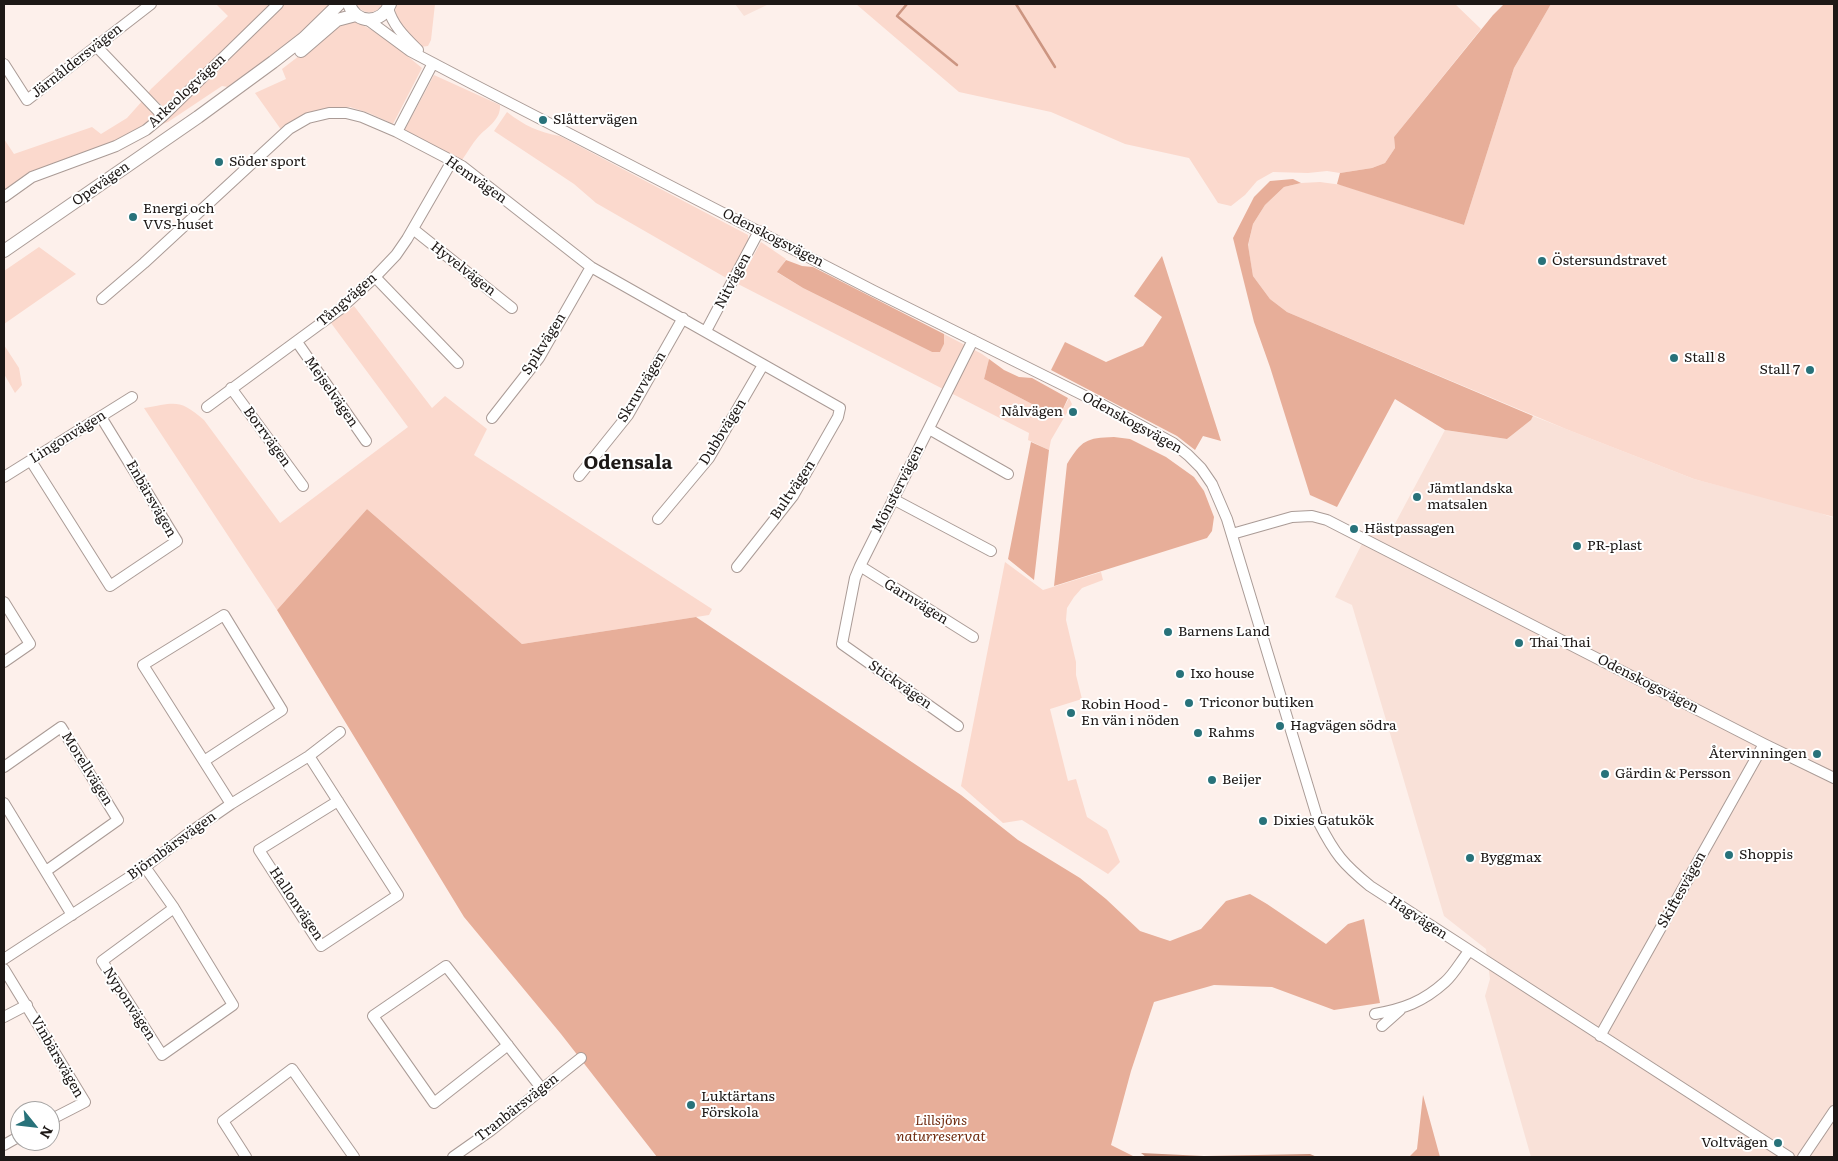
<!DOCTYPE html>
<html>
<head>
<meta charset="utf-8">
<style>
  body { margin:0 }
  #map { position:relative; width:1838px; height:1161px; overflow:hidden; background:#fdf0eb; font-family:Literata,serif }
  canvas { display:block }
  .frame { position:absolute; inset:0; border:5px solid #1d1816; pointer-events:none }
  .north { position:absolute; left:10px; top:1101px; width:50px; height:50px; box-sizing:border-box; background:#fff; border:1px solid #a5a3a2; border-radius:50%; rotate:119deg; font-size:14px; font-weight:700; line-height:20px; text-align:center; color:#1d1816 }
  .north::after { content:''; display:block; margin:auto; width:18px; height:22px; background:#28727a; clip-path:polygon(50% 0,100% 100%,50% 72%,0 100%) }
</style>
</head>
<body>
<div id="map">
<canvas width="1838" height="1161"></canvas>
<div class="frame"></div>
<div class="north">N</div>
</div>
<script>
const c = document.querySelector('canvas').getContext('2d');
c.lineJoin = 'round';
function paint(path, color) { c.fillStyle = color; c.fill(path, 'evenodd'); }
function strokePath(path, color, width, dash) { c.strokeStyle = color; c.lineWidth = width; c.lineCap = dash ? 'butt' : 'round'; c.setLineDash(dash || []); c.stroke(path); }
function write(font, color, halo, rows, align = 'center') {
  c.font = font + ' Literata,serif'; c.lineWidth = 4; c.setLineDash([]); c.textBaseline = 'middle'; c.strokeStyle = halo; c.fillStyle = color; for (const [text, x, y, turn = 0] of rows) {
    c.save(); c.translate(x, y); c.rotate((+turn || 0) * Math.PI / 180); c.textAlign = isNaN(turn) ? turn : align; if (halo) c.strokeText(text, 0, 0); c.fillText(text, 0, 0); c.restore();
  }
}
paint(new Path2D(`
  M735,4H769L744,16Z
  M1533,416L1694,479L1809,509L1834,518V1157H1531L1485,996L1490,979L1486,949L1444,916L1352,605L1335,597L1372,524L1390,533L1445,430L1507,439L1531,420Z`), '#f9e1d8');
paint(new Path2D(`
  M216,4H273L165,108L148,93L151,89L228,16Z
  M284,4H332L276,56L228,87L222,86L168,122L160,125Z
  M356,4H383C376,15 363,15 356,4Z
  M397,4H435L431,40L428,46L421,47C410,35 389,22 397,4Z
  M856,4H1455L1481,29L1394,137L1395,148L1385,163L1372,168L1340,173L1327,171L1308,173L1273,172L1257,181L1245,195L1231,206L1218,203L1189,158L1125,144L1051,112L959,92Z
  M1551,4H1834V517L1694,479L1566,429L1287,312L1270,299L1253,276L1248,246L1253,224L1265,205L1284,187L1301,183L1320,182L1342,185L1464,225L1514,68Z
  M355,21L383,36L422,68L393,124L369,113L350,107L326,108L305,114L282,131L255,93L286,79L282,69L338,26Z
  M434,75L500,105C501,120 487,127 478,137C472,144 467,153 462,160L404,131Z
  M144,99L157,116L146,130L32,177L4,197V139L14,154L92,127L101,134L127,118Z
  M507,112C525,126 538,132 560,136L748,235V241L728,279L596,203L574,184L494,131Z
  M761,242L786,259L778,273L803,288L932,352H940L944,344V334L982,354L989,359L984,379L1055,416L1062,411L1069,398L1072,404L1051,440L1049,450L1028,440L1029,433L738,284Z
  M39,247L76,274L4,324V271Z
  M354,306L432,408L445,396L487,429L474,455L712,609L709,615L522,644L367,509L277,610L144,408C175,403 179,398 204,420L280,523L408,427L331,323Z
  M4,345L19,368L22,385L15,393L4,374Z
  M1005,562L1043,590L1101,572L1103,580L1082,588L1074,597L1067,608L1066,620L1076,662V675L1082,699L1050,709L1068,781L1076,779L1087,817L1107,830L1120,862L1108,874L1022,820L1003,823L961,786Z`), '#fbd9cd');
paint(new Path2D(`
  M1504,4H1551L1514,68L1464,225L1337,184L1340,173L1372,168L1385,163L1395,148L1394,137L1493,15Z
  M1293,179L1301,183L1284,187L1265,205L1253,224L1248,245L1253,276L1270,299L1287,312L1533,416L1531,420L1507,439L1445,430L1395,399L1337,507L1310,495L1270,367L1254,322L1233,238L1254,197L1270,181Z
  M1162,256L1221,441L1203,436L1195,450L1177,436L1051,370L1065,342L1106,362L1143,346L1162,317L1134,296Z
  M786,260L802,266L813,267L944,334V344L940,352H932L803,288L777,272Z
  M989,359L1004,370L1019,377L1032,378L1068,398L1062,411L1055,416L984,379Z
  M1114,437L1130,439L1166,457L1194,477L1204,491L1214,517L1212,531L1207,538L1054,586L1067,464C1082,440 1086,438 1114,437Z
  M1031,442L1049,450L1034,580L1008,559Z
  M367,509L522,644L696,617L961,795L1018,840L1080,878L1106,899L1140,931L1170,941L1201,929L1226,901L1250,894L1267,904L1326,944L1348,924L1364,919L1380,1003L1334,1010L1272,987L1214,985L1154,1002L1131,1071L1111,1145L1135,1157H657L561,1034L464,917L277,610Z
  M1423,1095L1440,1157H1409L1417,1149Z`), '#e7ae99');
paint(new Path2D(`
  M1141,1153L1204,1156L1310,1154L1317,1157H1146Z`), '#cc9581');
strokePath(new Path2D(`
  M907,4L897,16L957,65
  M1016,4L1055,67`), '#cc9581', 2.5);
const minor = new Path2D(`
  M388,8C393,26 405,37 418,50
  M368,20L410,51L469,82L874,291L1101,404L1173,443L1188,455L1201,468L1212,484L1227,519L1319,823C1335,854 1343,864 1370,886L1789,1157
  M96,46L163,116
  M4,64L27,100L151,4
  M397,132L433,63
  M4,197L32,177L116,146L146,130L163,116L278,4
  M413,229L512,308
  M375,277L458,363
  M102,299L144,263L289,129L308,118L329,113H346L362,117L397,132L462,166L591,267L840,408L838,417L793,496L737,567
  M706,331L759,231
  M297,342L366,441
  M231,388L303,486
  M207,407L339,310L375,277L396,255L407,239L452,161
  M492,418L539,358L591,267
  M929,429L1008,474
  M31,461L110,586L177,541L101,417
  M579,476L628,415L683,318
  M4,477L132,397
  M893,499L991,551
  M658,519L709,458L763,365
  M1232,534L1292,517L1312,516L1327,520L1764,744L1834,778
  M860,566L973,637
  M4,602L30,644L4,662
  M958,726L842,644L855,578L860,566L973,340
  M309,756L398,895L321,946L259,850L338,801
  M204,761L282,710L224,615L143,665L231,804
  M4,767L61,727L118,820L46,871
  M4,803L72,915
  M145,867L174,908L233,1005L162,1055L102,961L174,908
  M4,959L145,867L189,833L231,804L309,756L340,732
  M4,969L85,1102L50,1120
  M1375,1014C1403,1009 1423,1002 1445,982C1454,974 1461,961 1469,951
  M4,1017L27,1005
  M1382,1026L1400,1010
  M1600,1036L1764,744
  M508,1045L434,1103L373,1016L446,966L542,1089
  M4,1145L20,1136
  M246,1157L223,1121L292,1069L354,1157
  M453,1157L490,1131L581,1058
  M1803,1157L1834,1111`);
const major = new Path2D(`
  M349,4C356,25 382,24 390,4
  M301,51L337,20L356,15
  M4,251L198,117L273,62L304,38L339,4`);
strokePath(minor, '#aa9b96', 12);
strokePath(major, '#aa9b96', 14);
strokePath(minor, '#fff', 10);
strokePath(major, '#fff', 12);
for (const [x, y, r, color] of [
  [543,120,5,"#28727a"],
  [219,162,5,"#28727a"],
  [133,217,5,"#28727a"],
  [1542,261,5,"#28727a"],
  [1674,358,5,"#28727a"],
  [1810,370,5,"#28727a"],
  [1073,412,5,"#28727a"],
  [1417,497,5,"#28727a"],
  [1354,529,5,"#28727a"],
  [1577,546,5,"#28727a"],
  [1168,632,5,"#28727a"],
  [1519,643,5,"#28727a"],
  [1180,674,5,"#28727a"],
  [1189,703,5,"#28727a"],
  [1071,713,5,"#28727a"],
  [1280,726,5,"#28727a"],
  [1198,733,5,"#28727a"],
  [1817,754,5,"#28727a"],
  [1605,774,5,"#28727a"],
  [1212,780,5,"#28727a"],
  [1263,821,5,"#28727a"],
  [1729,855,5,"#28727a"],
  [1470,858,5,"#28727a"],
  [691,1105,5,"#28727a"],
  [1778,1143,5,"#28727a"]
]) { const dot = new Path2D(); dot.arc(x, y, r, 0, 2 * Math.PI); c.fillStyle = color; c.fill(dot); strokePath(dot, '#fff', 2); }
write('14px', '#1d1816', '#fff', [
  ["Järnåldersvägen",77,61,-38],
  ["Arkeologvägen",187,91,-43],
  ["Hemvägen",476,180,35],
  ["Opevägen",101,184,-35],
  ["Odenskogsvägen",773,238,27],
  ["Hyvelvägen",463,269,38],
  ["Nitvägen",733,281,-62],
  ["Tångvägen",347,300,-41],
  ["Spikvägen",544,344,-58],
  ["Skruvvägen",642,387,-59],
  ["Mejselvägen",331,392,55],
  ["Odenskogsvägen",1132,423,29],
  ["Dubbvägen",723,432,-58],
  ["Lingonvägen",68,437,-32],
  ["Borrvägen",267,437,54],
  ["Mönstervägen",898,489,-63],
  ["Bultvägen",793,490,-56],
  ["Enbärsvägen",151,499,60],
  ["Garnvägen",916,602,32],
  ["Odenskogsvägen",1648,684,27],
  ["Stickvägen",900,685,35],
  ["Morellvägen",87,769,58],
  ["Björnbärsvägen",172,846,-36],
  ["Skiftesvägen",1682,890,-61],
  ["Hallonvägen",296,904,56],
  ["Hagvägen",1418,918,33],
  ["Nyponvägen",129,1004,57],
  ["Vinbärsvägen",57,1057,60],
  ["Tranbärsvägen",517,1108,-38]
]);
write('14px', '#1d1816', '#fff', [
  ["Slåttervägen",553,120],
  ["Söder sport",229,162],
  ["Energi och",143,209],
  ["VVS-huset",143,225],
  ["Östersundstravet",1552,261],
  ["Stall 8",1684,358],
  ["Stall 7",1800,370,"right"],
  ["Nålvägen",1063,412,"right"],
  ["Jämtlandska",1427,489],
  ["matsalen",1427,505],
  ["Hästpassagen",1364,529],
  ["PR-plast",1587,546],
  ["Barnens Land",1178,632],
  ["Thai Thai",1529,643],
  ["Ixo house",1190,674],
  ["Triconor butiken",1199,703],
  ["Robin Hood -",1081,705],
  ["En vän i nöden",1081,721],
  ["Hagvägen södra",1290,726],
  ["Rahms",1208,733],
  ["Återvinningen",1807,754,"right"],
  ["Gärdin & Persson",1615,774],
  ["Beijer",1222,780],
  ["Dixies Gatukök",1273,821],
  ["Shoppis",1739,855],
  ["Byggmax",1480,858],
  ["Luktärtans",701,1097],
  ["Förskola",701,1113],
  ["Voltvägen",1768,1143,"right"]
], 'left');
write('italic 14px', '#702c11', '#fff', [
  ["Lillsjöns",941,1121],
  ["naturreservat",941,1137]
]);
write('bold 19px', '#1d1816', '#fff', [
  ["Odensala",628,463]
]);
</script>
</body>
</html>
